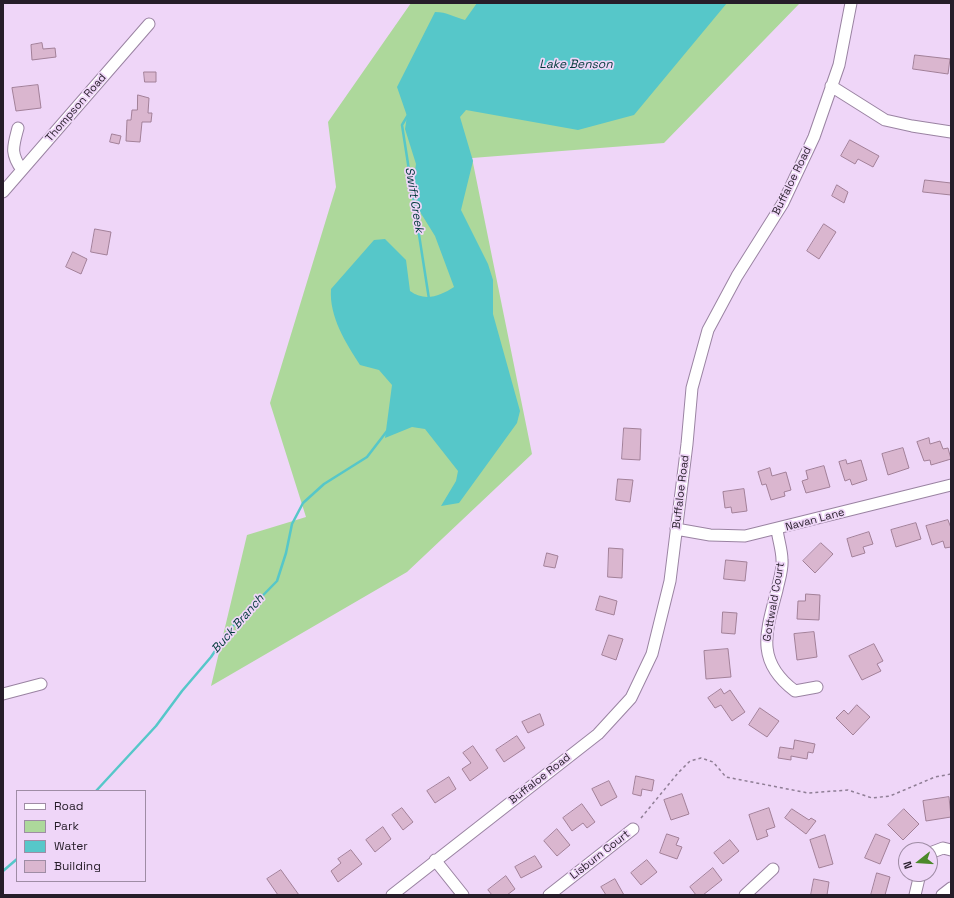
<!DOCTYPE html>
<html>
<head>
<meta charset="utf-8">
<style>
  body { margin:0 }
  #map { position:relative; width:954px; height:898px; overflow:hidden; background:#efd6f8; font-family:"Space Grotesk",sans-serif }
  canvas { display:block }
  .frame { position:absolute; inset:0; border:4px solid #261d29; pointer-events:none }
  .legend { position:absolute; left:16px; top:790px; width:130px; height:92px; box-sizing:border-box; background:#efd6f8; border:1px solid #9f8ca5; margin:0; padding:5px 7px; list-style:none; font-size:12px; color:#261d29 }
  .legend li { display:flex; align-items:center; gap:8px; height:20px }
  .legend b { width:20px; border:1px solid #9f8ca5 }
  .north { position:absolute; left:898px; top:842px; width:40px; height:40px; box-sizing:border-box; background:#efd6f8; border:1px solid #9f8ca5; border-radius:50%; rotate:253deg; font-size:11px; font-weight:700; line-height:16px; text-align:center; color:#261d29 }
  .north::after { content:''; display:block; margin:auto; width:14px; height:18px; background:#4b892a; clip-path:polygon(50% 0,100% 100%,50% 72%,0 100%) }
</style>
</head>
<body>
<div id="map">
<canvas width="954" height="898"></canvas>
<div class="frame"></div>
<ul class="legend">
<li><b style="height:5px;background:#fff"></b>Road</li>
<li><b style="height:11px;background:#add89b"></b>Park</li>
<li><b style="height:11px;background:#56c7c9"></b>Water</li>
<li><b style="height:11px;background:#dab6cf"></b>Building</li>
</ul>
<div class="north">N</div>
</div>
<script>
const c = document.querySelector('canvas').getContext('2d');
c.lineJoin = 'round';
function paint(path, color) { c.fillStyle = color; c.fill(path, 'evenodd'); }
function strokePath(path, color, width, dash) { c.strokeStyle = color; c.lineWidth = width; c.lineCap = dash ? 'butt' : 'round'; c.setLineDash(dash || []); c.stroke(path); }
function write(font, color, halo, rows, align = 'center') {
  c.font = font + ' "Space Grotesk",sans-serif'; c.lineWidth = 3.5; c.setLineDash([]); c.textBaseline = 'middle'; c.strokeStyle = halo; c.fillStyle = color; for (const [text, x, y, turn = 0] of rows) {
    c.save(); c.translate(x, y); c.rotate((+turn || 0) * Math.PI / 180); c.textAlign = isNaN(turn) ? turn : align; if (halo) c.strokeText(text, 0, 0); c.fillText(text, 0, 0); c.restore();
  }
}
paint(new Path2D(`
  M411,3H800L664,143L472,158L532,454L407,572L211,686L247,535L306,517L270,403L336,187L328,122Z`), '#add89b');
paint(new Path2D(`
  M477,3H727L634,115L578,130L466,110L460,117L473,161L461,210L488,264L493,280V314L520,411L517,423L459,503L441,506L456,481L458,471L425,429L412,427L385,438L392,385L379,370L360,365C346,343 329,317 331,289L374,240L385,239L406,260L410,291C425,302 440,296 454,287L435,236L417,207L413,184L416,164L405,129L407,116L397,87L435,12C447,12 454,17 465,20Z`), '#56c7c9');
strokePath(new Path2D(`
  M408,115L402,125L429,299
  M96,791L156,726L182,691L211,657L230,629L277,581L286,553L292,524L303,503L324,484L367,457L387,431
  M3,871L17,859`), '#56c7c9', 2.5);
const building = new Path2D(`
  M42,43L43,49L55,48L56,57L32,60L31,45Z
  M915,55L950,59L948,74L913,69Z
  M144,72H156V82H145Z
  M38,85L41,108L16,111L12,88Z
  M138,95L149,98L148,113H152L151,122H142L140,142L126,141L127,120H131L132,110H137Z
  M112,134L121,136L119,144L110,142Z
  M850,140L879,156L873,167L858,159L855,164L841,156Z
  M925,180L951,183V195L923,192Z
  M837,185L848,192L844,203L832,196Z
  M824,224L836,232L819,259L807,251Z
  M95,229L111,232L107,255L91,252Z
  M73,252L87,259L81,274L66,267Z
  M624,428L641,429L640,460L622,459Z
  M929,438L930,444L940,441L943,449L948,448L951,459L931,465L930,460L924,461L917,442Z
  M903,448L909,468L888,475L882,454Z
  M846,460L847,464L861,460L867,480L852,485L850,479L845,481L839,462Z
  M824,466L830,487L806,493L802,481L808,479L806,471Z
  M770,468L772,476L786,472L791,490L784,492L785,496L771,500L766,484L762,485L758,472Z
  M618,479L633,480L630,502L616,500Z
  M744,489L747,511L732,513L731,507L725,508L723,492Z
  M948,520L951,528V547L945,548L943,541L932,545L926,526Z
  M916,523L921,539L896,547L891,530Z
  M869,532L873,544L863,547L865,553L852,557L847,539Z
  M821,543L833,554L815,573L803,561Z
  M609,548L623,549L622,578L608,577Z
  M547,553L558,556L555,568L544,566Z
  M726,560L747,562L745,581L724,579Z
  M806,594L820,595L819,620L797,619L798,601H805Z
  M600,596L617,601L614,615L596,610Z
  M723,612L737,613L735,634L722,633Z
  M814,632L817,657L797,660L794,634Z
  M609,635L623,639L616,660L602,655Z
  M874,644L883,661L877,664L881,671L862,680L849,656Z
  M728,649L731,677L706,679L704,651Z
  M721,689L724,694L730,690L745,712L732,721L721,705L715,708L708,698Z
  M857,705L870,717L853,735L836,718L844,710L848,714Z
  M760,708L779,721L767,737L749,725Z
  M540,714L544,725L528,733L522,722Z
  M517,736L525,748L504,762L496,750Z
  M795,740L815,744L813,753L808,752L807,759L791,756V760L778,758L780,747L793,749Z
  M473,746L488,768L470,781L462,769L471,763L463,753Z
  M636,776L654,780L652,791L642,789L641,796L633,794Z
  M449,777L456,789L435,803L427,791Z
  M609,781L617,797L601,806L592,789Z
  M682,794L689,814L671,820L664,800Z
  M949,797L951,817L926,821L923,801Z
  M582,804L595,822L587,828L583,823L572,831L563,818Z
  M402,808L413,822L403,830L392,815Z
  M769,808L775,827L766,830L768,836L757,840L749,815Z
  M792,809L809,820L811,818L816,821L806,834L785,818Z
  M904,809L919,824L903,840L888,825Z
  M383,827L391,839L375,852L366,840Z
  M557,829L570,845L557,856L544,841Z
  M667,834L679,838L676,845L682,847L677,859L660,853Z
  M876,834L890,840L880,864L865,858Z
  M825,835L833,864L819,868L810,840Z
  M730,840L739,851L723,864L714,853Z
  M351,850L362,864L338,882L331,871L341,863L338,859Z
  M535,856L542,867L521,878L515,867Z
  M647,860L657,872L641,885L631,873Z
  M713,868L722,880L703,895H696L690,887Z
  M281,870L299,895H278L267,879Z
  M877,873L890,877L885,895H871Z
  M506,876L515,889L507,895H492L488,890Z
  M615,879L624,895H606L601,887Z
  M814,879L829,882L827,895H811Z`);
paint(building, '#dab6cf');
strokePath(building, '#a28098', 1);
const minor = new Path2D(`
  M831,86L885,120L912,126L951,132
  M18,128C13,147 10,153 22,170
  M3,192L149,24
  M676,529L710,535L745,536L951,485
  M777,529C778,539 782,550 782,560C783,569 779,580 777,590C766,632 755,661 795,691L817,687
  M3,694L41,684
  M930,853L943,848L951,850
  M435,860L463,895
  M392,895L598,734L631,698L652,654L670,581L687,444L692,388L708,330L737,276L783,203L814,137L839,65L851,3
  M549,895L633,829
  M745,895L773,869
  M915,895L920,874
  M942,895L951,888`);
strokePath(minor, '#9a83a2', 13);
strokePath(new Path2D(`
  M641,818L678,773L690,761L701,758L713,762L726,777L808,793L848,790L872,798L890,796L935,777L951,774`), '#8f7e95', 1.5, [3, 3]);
strokePath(minor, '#fff', 11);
write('11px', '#261d29', '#efd6f8', [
  ["Thompson Road",76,108,-49],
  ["Buffaloe Road",792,181,-64],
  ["Buffaloe Road",681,492,-83],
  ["Navan Lane",815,520,-15],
  ["Gottwald Court",774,602,-80],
  ["Buffaloe Road",540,779,-38],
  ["Lisburn Court",600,855,-38]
]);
write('italic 12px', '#023a3b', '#efd6f8', [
  ["Lake Benson",576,65],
  ["Swift Creek",414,200,81],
  ["Buck Branch",238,624,-49]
]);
</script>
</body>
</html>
